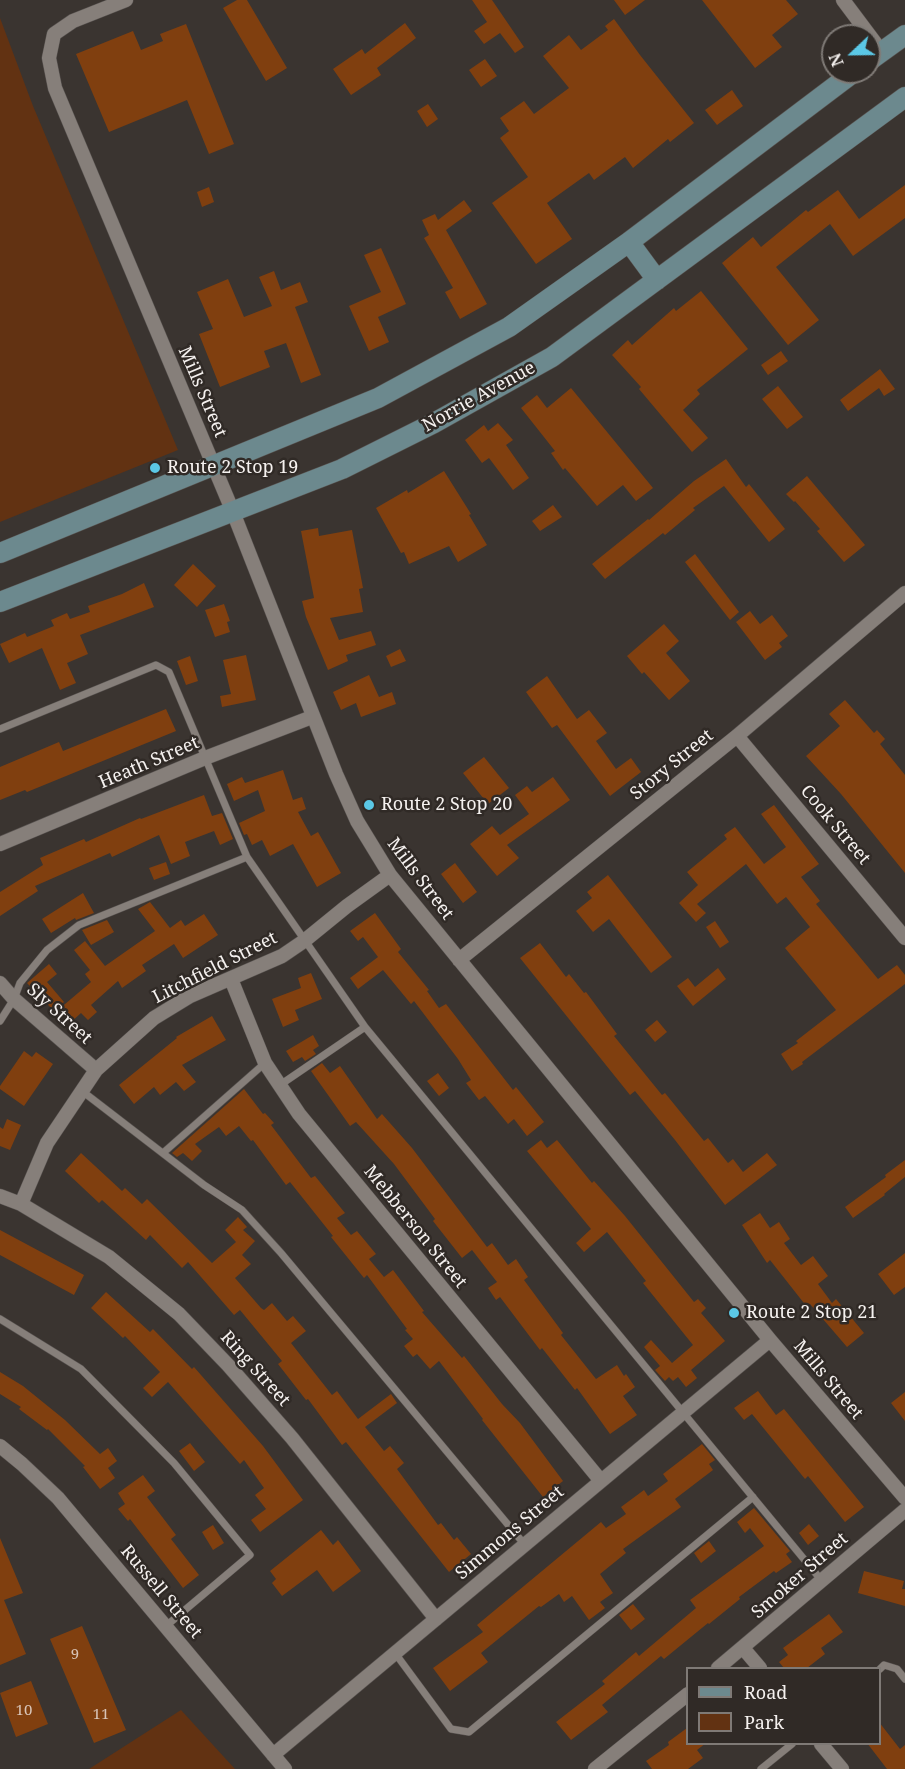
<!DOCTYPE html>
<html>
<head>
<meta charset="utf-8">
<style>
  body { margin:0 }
  #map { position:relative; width:905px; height:1769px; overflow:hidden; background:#3a3430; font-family:"Noto Serif",serif }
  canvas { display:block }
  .legend { position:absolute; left:686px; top:1667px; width:195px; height:78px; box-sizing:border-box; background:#302a26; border:2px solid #7f7a76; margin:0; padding:8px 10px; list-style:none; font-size:18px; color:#f5f1ef }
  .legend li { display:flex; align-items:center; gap:12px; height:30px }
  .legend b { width:30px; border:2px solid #7f7a76 }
  .north { position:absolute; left:821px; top:24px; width:60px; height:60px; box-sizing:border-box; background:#302a26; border:2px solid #7f7a76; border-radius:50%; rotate:248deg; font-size:16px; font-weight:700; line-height:24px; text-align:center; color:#f5f1ef }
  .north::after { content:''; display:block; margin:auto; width:21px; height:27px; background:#5bc8e6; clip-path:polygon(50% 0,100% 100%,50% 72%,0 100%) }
</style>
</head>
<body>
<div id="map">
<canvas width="905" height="1769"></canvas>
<ul class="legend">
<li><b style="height:8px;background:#6c898e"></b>Road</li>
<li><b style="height:16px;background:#623212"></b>Park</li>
</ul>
<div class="north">N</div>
</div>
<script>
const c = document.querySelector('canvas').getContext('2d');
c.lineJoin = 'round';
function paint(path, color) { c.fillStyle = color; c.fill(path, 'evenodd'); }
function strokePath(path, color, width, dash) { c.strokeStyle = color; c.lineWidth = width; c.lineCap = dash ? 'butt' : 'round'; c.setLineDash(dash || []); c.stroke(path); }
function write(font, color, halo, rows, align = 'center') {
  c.font = font + ' "Noto Serif",serif'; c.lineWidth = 5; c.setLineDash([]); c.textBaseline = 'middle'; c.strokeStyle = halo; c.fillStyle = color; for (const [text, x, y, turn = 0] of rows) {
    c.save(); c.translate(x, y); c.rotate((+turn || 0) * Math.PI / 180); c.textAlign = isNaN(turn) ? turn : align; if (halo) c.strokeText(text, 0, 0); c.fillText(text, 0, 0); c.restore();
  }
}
paint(new Path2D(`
  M0,18L33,106L178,450L0,522Z
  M181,1710L235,1769H89Z`), '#623212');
paint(new Path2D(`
  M237,0H247L287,68L266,81L223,8Z
  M472,0H492L524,47L515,53L500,33L484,44L474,31L487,22Z
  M614,0H645L625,15Z
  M702,0H786L798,14L772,35L782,47L755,68Z
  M614,19L640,55L694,123L670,142L668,139L633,168L625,157L594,180L589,173L547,203L572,239L536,264L492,203L528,177L500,138L509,131L500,118L524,101L534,114L569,88L543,56L569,35L581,50L608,30L605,26Z
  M405,23L416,38L377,68L381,75L351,95L333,69L362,49L365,54Z
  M186,24L234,144L209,154L187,100L109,132L76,54L133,31L141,50L163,41L160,34Z
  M485,59L497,76L481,87L469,70Z
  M732,90L743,106L717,125L705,110Z
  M428,104L438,119L427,127L417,111Z
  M905,185V218L853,256L830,224L776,267L819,320L788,345L722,263L753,237L761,247L806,210L808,212L838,190L859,219Z
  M209,187L214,202L202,207L197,192Z
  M464,200L472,211L446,230L487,304L460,319L445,292L453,288L424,238L429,235L422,220L435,214L438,220Z
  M381,248L406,304L378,317L389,342L369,351L349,306L381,292L364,255Z
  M274,271L281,290L300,282L308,302L295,307L321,375L301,383L286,343L264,351L270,367L220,387L199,334L213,329L197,292L228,279L244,317L272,306L259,277Z
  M701,291L748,349L697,390L700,394L683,410L708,438L692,452L639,389L641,387L612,355L628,340L632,345L674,308L676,311Z
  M781,351L788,361L768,375L761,365Z
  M880,369L895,389L884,396L879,388L848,411L840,400Z
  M778,386L803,417L787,429L762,399Z
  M571,388L653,488L636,501L623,485L597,506L565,468L563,470L551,453L555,451L521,408L537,395L547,408Z
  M498,423L513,440L506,445L529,478L513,490L489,458L482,463L465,440L484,425L488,431Z
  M726,459L746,487L749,484L785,529L769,542L724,486L693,508L695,510L665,535L663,533L605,579L592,564L648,519L649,520L694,481Z
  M444,471L471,514L469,515L487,545L458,562L449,546L409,564L404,552L401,553L376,508L407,490L408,493Z
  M807,476L865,545L844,562L817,531L820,529L795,501L794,502L786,494Z
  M553,505L562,517L540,531L532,521Z
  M318,528L319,536L352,530L363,588L359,589L363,612L330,618L339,640L371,631L376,645L346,655L348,661L328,670L306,617L302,601L314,598L301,531Z
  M695,554L739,612L730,620L685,562Z
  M193,564L216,586L197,607L174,585Z
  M144,583L154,607L80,635L88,654L67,663L76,683L60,690L42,648L9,663L0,644L25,633L27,637L54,626L51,620L67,613L70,619L90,612L88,606L122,594Z
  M224,604L230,621L227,622L230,632L215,637L205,610Z
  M750,611L760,624L772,615L788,636L779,643L782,647L765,660L736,622Z
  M664,624L679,641L666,653L690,681L669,700L644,672L642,674L627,656Z
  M400,649L406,661L391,667L386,656Z
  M246,655L256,700L222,707L220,696L231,694L223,660Z
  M190,656L198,681L186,685L177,661Z
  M369,675L379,697L392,692L396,704L361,717L356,703L341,710L333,692Z
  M547,676L577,719L589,710L607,733L596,741L616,769L631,758L641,772L610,796L557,725L552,728L526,692Z
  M845,700L874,733L877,730L885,739L880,744L905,775V873L841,794L806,756L840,726L829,714Z
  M166,709L176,731L27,792L25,790L0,800V767L59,742L63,751Z
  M484,757L509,788L488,804L463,773Z
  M283,770L293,800L302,797L306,809L298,812L311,836L318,832L341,873L317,887L293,844L270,856L262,840L252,845L247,834L244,835L239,823L265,811L258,790L234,801L227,784L242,777L245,783Z
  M553,777L570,800L507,845L519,858L497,876L470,844L492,826L500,835L529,814L515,795L527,786L532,792Z
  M204,795L212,816L222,813L233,839L220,845L214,831L185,842L190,856L171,864L159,835L112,857L110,853L35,886L38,891L0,916V892L43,865L40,858L84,839L86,842L140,818L141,819Z
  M774,805L819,864L801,877L820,901L816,904L878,979L897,965L905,975V984L802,1062L803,1064L792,1071L781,1054L798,1043L796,1041L836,1010L785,948L810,927L786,897L777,904L746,864L697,904L706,913L696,922L679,903L698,885L687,872L727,839L724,835L735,827L764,864L786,847L761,814Z
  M166,862L170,874L154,880L149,868Z
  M455,863L477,892L463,903L441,874Z
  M608,875L672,957L651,973L609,919L593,932L576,911L592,898L587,892Z
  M83,893L94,913L76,920L75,918L51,933L42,919Z
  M150,902L170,928L181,920L185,926L204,914L218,935L183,958L174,944L142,965L146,971L122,988L118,981L91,1005L97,1012L88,1020L81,1013L70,1023L58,1010L91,982L85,974L90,970L74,950L85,941L105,966L155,931L138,909Z
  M375,913L401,949L398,952L429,990L427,991L439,1008L446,1004L513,1090L516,1087L544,1122L527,1136L514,1119L508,1124L485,1096L479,1100L466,1083L471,1080L458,1059L414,1001L411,1004L383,970L358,989L350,978L378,957L363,937L358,941L350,931Z
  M107,920L114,932L91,945L82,930Z
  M715,921L729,942L720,948L706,927Z
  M540,943L566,977L569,974L584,993L586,992L617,1034L614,1036L662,1095L665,1093L704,1141L708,1138L728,1163L733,1159L743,1172L767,1153L777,1165L725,1205L675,1140L635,1091L630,1095L520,958Z
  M49,964L57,974L47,982L64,1002L54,1011L27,983Z
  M718,968L726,979L693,1006L677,986L688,978L695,987Z
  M311,973L322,999L295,1010L299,1020L283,1027L272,999L301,988L298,978Z
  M212,1016L226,1040L182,1065L196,1082L184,1091L176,1082L160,1095L154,1087L134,1104L119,1085L177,1038L176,1037Z
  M657,1020L667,1032L655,1042L645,1030Z
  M313,1035L319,1046L313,1050L316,1054L305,1061L302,1057L293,1062L286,1051Z
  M24,1051L32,1057L36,1052L53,1064L24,1106L0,1089V1086Z
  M322,1063L330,1073L340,1066L377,1119L382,1114L412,1148L487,1247L492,1243L508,1265L516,1259L528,1277L524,1280L563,1333L561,1335L596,1379L617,1365L624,1376L626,1374L635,1387L623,1396L637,1415L610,1434L577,1388L575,1390L542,1348L540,1350L500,1297L496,1300L488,1288L497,1282L472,1250L462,1258L433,1221L435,1219L394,1164L356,1122L350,1126L311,1071Z
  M438,1073L449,1088L439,1096L427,1081Z
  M244,1089L263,1114L265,1113L274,1123L271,1125L311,1178L315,1176L345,1213L337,1218L351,1235L357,1231L376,1254L369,1259L384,1277L393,1270L424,1311L422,1312L462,1358L464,1356L502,1404L520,1423L563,1481L543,1497L482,1420L483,1419L439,1361L430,1369L417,1354L413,1357L404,1346L413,1339L405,1330L407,1329L367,1275L364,1278L331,1237L333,1236L290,1182L286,1185L253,1140L251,1141L239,1126L226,1136L219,1127L195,1144L202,1151L192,1161L183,1153L177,1157L172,1153Z
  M7,1119L21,1125L10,1150L0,1146V1127L3,1129Z
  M541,1140L547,1148L557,1140L592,1183L594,1181L625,1216L694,1302L698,1299L706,1308L701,1313L725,1341L691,1370L697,1378L686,1387L678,1377L673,1381L669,1377L665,1381L655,1370L660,1366L644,1347L651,1340L672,1363L693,1345L643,1283L646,1281L607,1232L584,1252L576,1243L591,1229L527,1151Z
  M81,1153L122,1191L125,1188L142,1204L147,1199L212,1263L236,1242L225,1230L238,1217L247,1227L243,1230L255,1241L242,1255L251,1264L235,1278L261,1308L264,1310L272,1303L287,1321L293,1316L306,1331L291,1343L332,1395L337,1391L358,1419L391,1394L397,1403L365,1427L384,1451L390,1446L404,1463L397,1469L438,1525L441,1523L454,1540L457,1537L471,1554L449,1572L346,1442L342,1445L308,1399L306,1400L278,1364L282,1361L240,1310L234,1315L188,1262L182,1268L150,1235L146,1240L102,1200L99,1203L65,1171Z
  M905,1160V1177L884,1194L885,1195L853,1218L845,1207L886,1177L885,1175Z
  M760,1213L770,1228L779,1222L790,1239L784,1243L801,1265L813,1256L828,1276L818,1284L832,1303L836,1299L864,1333L847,1347L810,1304L807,1307L770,1260L767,1263L742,1225Z
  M0,1230L84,1275L74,1295L0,1255Z
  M905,1253V1287L894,1295L878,1274Z
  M106,1292L150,1332L153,1329L192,1369L194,1367L263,1446L303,1500L260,1532L251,1520L266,1509L255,1495L264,1488L244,1460L240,1464L168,1382L152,1397L143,1388L160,1372L125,1336L123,1338L91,1308Z
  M0,1372L23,1386L65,1420L100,1454L108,1448L117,1461L108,1468L115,1478L100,1489L83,1467L85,1466L48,1429L47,1430L19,1409L21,1407L0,1394Z
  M758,1391L776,1415L784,1409L864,1507L845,1522L808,1476L805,1479L752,1414L744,1420L734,1408Z
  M905,1392V1421L891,1403Z
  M190,1443L205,1462L194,1471L179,1451Z
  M702,1444L715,1460L709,1464L713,1470L675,1499L681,1507L623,1549L626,1553L600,1574L613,1593L600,1602L605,1608L589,1620L572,1596L564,1602L559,1594L541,1607L539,1606L481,1653L488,1662L450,1691L433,1668L483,1632L477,1625L601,1522L606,1528L626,1514L621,1507L644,1490L648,1496L668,1481L663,1474Z
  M143,1475L155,1491L147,1497L176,1535L171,1539L199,1575L183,1588L130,1519L128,1521L118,1509L125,1504L118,1493Z
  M754,1508L790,1551L786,1554L792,1562L776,1573L774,1571L739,1597L740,1599L709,1624L708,1623L664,1659L661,1656L602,1705L608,1712L571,1740L556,1722L605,1684L602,1681L636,1652L639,1656L696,1608L690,1600L764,1546L750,1528L745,1533L737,1522Z
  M809,1524L819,1536L808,1545L799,1533Z
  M213,1525L224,1543L213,1550L202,1532Z
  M321,1530L333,1545L338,1540L361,1571L333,1592L317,1570L282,1596L272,1583L276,1579L270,1571Z
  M0,1538L23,1593L4,1600L26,1654L0,1665Z
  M709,1541L716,1551L701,1563L694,1553Z
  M864,1571L904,1581L902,1589H905V1606L858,1593Z
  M633,1604L645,1619L631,1630L619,1615Z
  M829,1614L843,1632L821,1648L825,1654L807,1668H784L779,1662L788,1655L783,1648Z
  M82,1626L126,1730L94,1743L50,1639Z
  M31,1681L48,1724L16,1737L0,1693Z
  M879,1722L900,1749L905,1745V1769H887L867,1743H879Z
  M687,1728V1743H706L697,1750L703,1758L688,1769H652L646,1761L669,1745L668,1742Z`), '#803f0f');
const lane = new Path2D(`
  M0,729L156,665L169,672L247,857L365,1027L822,1581
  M0,1021L14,999L20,983L47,950L79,925L247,857
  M280,1085L365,1027
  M82,1091L204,1185L242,1210L281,1253L525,1545
  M163,1153L265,1063
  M0,1319L81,1369L174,1463L250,1555L166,1626
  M395,1653L451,1729L469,1732L753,1497
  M880,1669L884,1665L897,1669L905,1679
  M761,1769L792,1744`);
const street = new Path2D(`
  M126,0L73,21L54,34L49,58L55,88L233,512L336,774L357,821L390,875L770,1340L905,1498
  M843,0L882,52
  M737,736L905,938
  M0,844L205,758L312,717
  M459,960L737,736L905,593
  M231,979L265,1063L299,1114L601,1481
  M0,983L14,999L96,1070
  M0,1196L21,1204L109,1257L179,1314L228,1365L292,1438L436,1619
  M21,1204L47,1143L96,1070L154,1018L190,996L282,956L304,941L347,906L390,875
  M0,1446L22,1464L58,1498L285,1769
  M743,1648L760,1668
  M718,1668L905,1510
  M821,1744L842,1769
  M273,1755L770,1340
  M595,1769L688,1694`);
const secondary = new Path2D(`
  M869,61L905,35
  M629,242L657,280
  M0,553L378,398L509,327L629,242L854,72
  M0,602L342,469L434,423L552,357L905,97`);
strokePath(lane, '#585350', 8);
strokePath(street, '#585350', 15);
strokePath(secondary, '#585350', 21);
strokePath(lane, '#867f7a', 7);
strokePath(street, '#867f7a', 14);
strokePath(secondary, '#6c898e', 20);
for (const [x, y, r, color] of [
  [155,468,6,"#5bc8e6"],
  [369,805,6,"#5bc8e6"],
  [734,1313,6,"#5bc8e6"]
]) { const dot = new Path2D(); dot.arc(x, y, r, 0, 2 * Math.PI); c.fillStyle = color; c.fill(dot); strokePath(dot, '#302a26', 2); }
write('15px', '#d8c4b7', null, [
  ["9",75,1655],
  ["10",24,1711],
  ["11",101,1715]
]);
write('18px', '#f5f1ef', '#302a26', [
  ["Mills Street",202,392,67],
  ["Norrie Avenue",479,397,-29],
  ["Heath Street",149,763,-23],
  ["Story Street",672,765,-39],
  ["Cook Street",835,825,50],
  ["Mills Street",420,879,53],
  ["Litchfield Street",215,968,-27],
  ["Sly Street",59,1014,42],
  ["Mebberson Street",415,1227,51],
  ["Ring Street",255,1369,48],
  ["Mills Street",828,1380,50],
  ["Simmons Street",510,1533,-40],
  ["Smoker Street",800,1576,-41],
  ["Russell Street",161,1592,50]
]);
write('18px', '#f5f1ef', '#302a26', [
  ["Route 2 Stop 19",167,468],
  ["Route 2 Stop 20",381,805],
  ["Route 2 Stop 21",746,1313]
], 'left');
</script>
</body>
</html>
